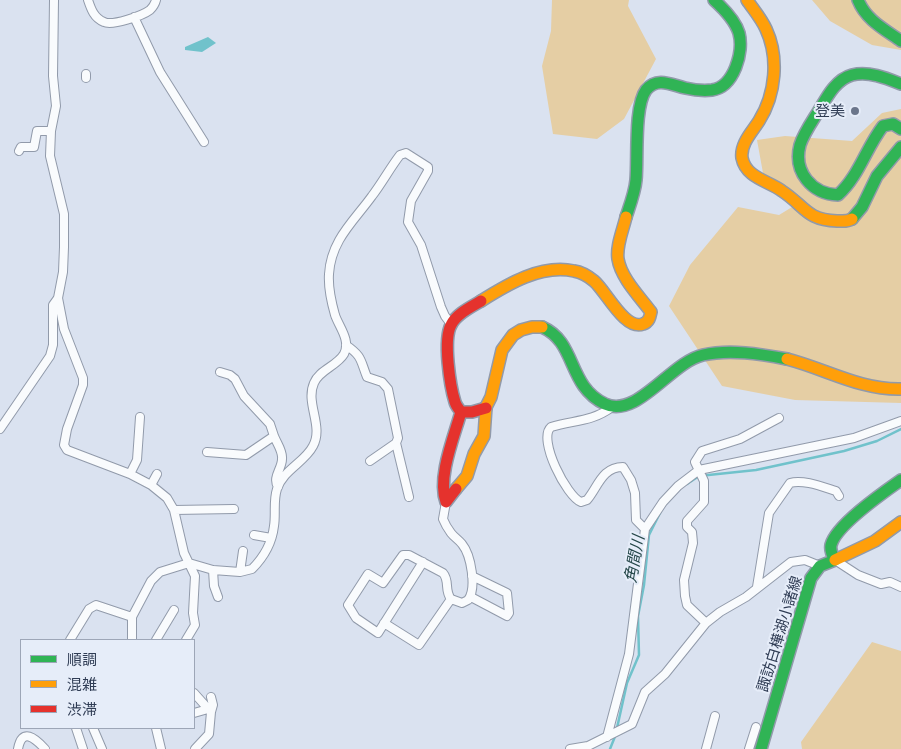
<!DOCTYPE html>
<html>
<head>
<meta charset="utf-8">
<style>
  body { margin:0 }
  #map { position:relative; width:901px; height:749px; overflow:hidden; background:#dae2f0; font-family:Mulish,"Noto Sans JP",sans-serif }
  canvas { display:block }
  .legend { position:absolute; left:20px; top:639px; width:175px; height:90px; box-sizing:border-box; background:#e6edf9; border:1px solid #9da6b7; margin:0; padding:6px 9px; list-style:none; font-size:15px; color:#2f3c54 }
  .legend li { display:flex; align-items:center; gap:10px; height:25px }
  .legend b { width:25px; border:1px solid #9da6b7 }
</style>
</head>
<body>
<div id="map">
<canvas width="901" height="749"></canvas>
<ul class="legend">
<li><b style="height:6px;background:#30b455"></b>順調</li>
<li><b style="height:6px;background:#ff9f0a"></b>混雑</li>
<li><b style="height:6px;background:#e5322d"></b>渋滞</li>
</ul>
</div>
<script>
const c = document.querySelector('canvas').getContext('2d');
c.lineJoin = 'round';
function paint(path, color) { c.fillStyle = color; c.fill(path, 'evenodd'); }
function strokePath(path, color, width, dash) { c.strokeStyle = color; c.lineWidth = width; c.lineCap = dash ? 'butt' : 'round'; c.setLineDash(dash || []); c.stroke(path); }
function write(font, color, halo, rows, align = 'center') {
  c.font = font + ' Mulish,"Noto Sans JP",sans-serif'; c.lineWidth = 4; c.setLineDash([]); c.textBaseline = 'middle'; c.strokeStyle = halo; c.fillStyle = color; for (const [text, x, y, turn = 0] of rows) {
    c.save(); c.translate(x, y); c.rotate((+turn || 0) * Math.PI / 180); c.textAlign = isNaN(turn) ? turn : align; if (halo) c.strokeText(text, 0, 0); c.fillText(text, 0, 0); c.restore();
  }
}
paint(new Path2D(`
  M552,0H629L628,6L656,59L624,119L597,139L553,134L542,66L551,31Z
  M812,0H901V50L872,45L830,21Z
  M901,109V403L795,400L722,386L669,306L690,265L738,207L779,215L802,201L763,173L757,140L785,136L852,141L882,113Z
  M872,642L901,651V749H802L801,742Z`), '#e5cea4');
paint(new Path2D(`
  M208,37L216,43L202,52L185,50V47Z`), '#70c2cb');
strokePath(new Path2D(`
  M687,484L699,476L756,470L844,451L877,441L901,429
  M617,728L627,683L639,655L638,616L644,585L649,535L660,513
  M610,749L616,734`), '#70c2cb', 2.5);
const street = new Path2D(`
  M88,0C91,9 94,18 104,22C112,26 142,16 150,10C153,7 155,4 156,0
  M134,17L160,72L204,142
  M86,74V78
  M19,151L21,147H34L37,131H51
  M58,298L64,329L83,378V385L67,429L64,445L67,450L130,474L151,485L167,498L174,510L184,553L195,576L193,613L195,625L186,640
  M346,345C363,357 360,360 367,377L382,382L388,389L398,438L396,443L409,497
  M220,372L230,375L235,379L244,396L270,424L274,436
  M612,407C592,422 574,420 551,427C537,439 567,497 581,502L587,500C598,487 602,467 623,467L631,480L635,493L636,520L645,529
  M0,429L50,356L53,345V305L58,298L63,272L64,247V214L50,156L51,131L56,106L53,76L54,0
  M207,452L246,455L274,436C277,444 283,451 282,459C282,469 272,477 278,487
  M370,461L396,443
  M130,474L137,460L140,417
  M151,485L157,474
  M174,510L234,509
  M254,535L271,538
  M835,560L858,575L881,584L890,582L901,587
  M423,562L378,633L356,618L348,605L368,574L383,583L403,555H409L443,573C450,581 444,590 451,599L462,603L468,600C477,588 471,555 462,544C459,540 454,537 451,533C448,529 445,524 443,519L446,502
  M213,570L214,586L218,597
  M240,572L243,551
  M757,587L769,513L790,483C803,479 823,487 836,491L839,496
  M471,597L507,616L509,613L507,593L472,576
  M384,623L419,645L451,599
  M706,623L687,605L685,596L684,580L693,543L692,532L687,527V521L704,502V481L695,462L702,451L740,439L779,418
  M70,640L89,609L96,605L132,617
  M132,640V617L151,581L160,572L189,563L213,570L240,572L252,569C263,558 272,543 274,526C276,514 273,501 277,489C283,470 305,462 313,446C324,426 305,403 314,383C319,370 337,366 344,354C351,340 339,327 335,315C331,301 328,288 329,274C331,240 354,221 372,196C382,183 390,168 400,155L406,153L428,167V171L411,201L408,222L421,245L441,307L445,316L451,324
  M156,640L174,610
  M194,693L211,712L209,734L195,749
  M211,712L213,705L211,697
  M194,713L208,709
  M76,728L83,749
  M93,728L102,749
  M156,728L161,749
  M607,737L629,654L645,529L663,502L678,486L699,470L854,438L901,421
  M18,749C22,727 35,738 45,749
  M570,749L588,746L632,724L645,692L665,674L706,623L720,612L746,597L791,562L805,560L820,566
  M706,749L715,716
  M749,749L756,727`);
const fast = new Path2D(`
  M858,0C866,20 884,29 901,41
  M901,84C886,78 869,71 852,75C837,79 828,95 821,107C814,119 804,132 800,145C793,172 812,194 838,195C859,176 866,148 883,126L893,124L901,129
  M626,217C630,205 635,192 636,180C638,158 634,106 646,90C657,76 672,85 685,88C694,90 703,91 712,90C734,87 744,52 739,33C735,20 724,9 714,0
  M852,219L862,207L877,176L901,147
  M542,327C577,342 567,386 605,404C637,419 671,362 703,355C730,349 760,354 787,359
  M761,749L811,578L820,566L835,560C832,555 830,550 831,545C836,525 884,492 901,480`);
const slow = new Path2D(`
  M747,0C753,9 761,18 766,29C779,57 776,94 759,121C752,132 740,144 742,158C746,178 769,181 782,191C805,206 806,220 837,221C843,221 847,222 852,219
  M481,301C508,284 541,264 574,271C581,272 588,276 594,281C606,291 625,331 643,324C649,322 650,317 651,312C640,297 621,278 618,259C616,246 623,230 626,217
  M787,359C826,369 860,390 901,389
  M456,489L467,476L474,454L484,436L486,407L491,397L502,350L513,335L521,330L532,327H542
  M835,560L875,541L901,522`);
const jam = new Path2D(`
  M461,412H472L486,408
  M456,489L446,502C437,478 454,437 461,412C459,409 456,406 455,402C450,386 443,340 451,325C456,314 471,307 481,301`);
strokePath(street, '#919aaa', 10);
strokePath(fast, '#919aaa', 14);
strokePath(slow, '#919aaa', 14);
strokePath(jam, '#919aaa', 14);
strokePath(street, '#f9fbfd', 8);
strokePath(fast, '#30b455', 11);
strokePath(slow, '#ff9f0a', 11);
strokePath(jam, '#e5322d', 11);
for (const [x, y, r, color] of [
  [855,111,5,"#6b768b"]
]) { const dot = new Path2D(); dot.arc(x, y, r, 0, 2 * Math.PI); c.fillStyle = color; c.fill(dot); strokePath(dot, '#e6edf9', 2); }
write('15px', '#2f3c54', '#e6edf9', [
  ["登美",845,111]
], 'right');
write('15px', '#2f3c54', '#e6edf9', [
  ["諏訪白樺湖小諸線",780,634,-73]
]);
write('italic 16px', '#26484a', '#e6edf9', [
  ["角間川",635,559,-80]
]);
</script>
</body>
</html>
